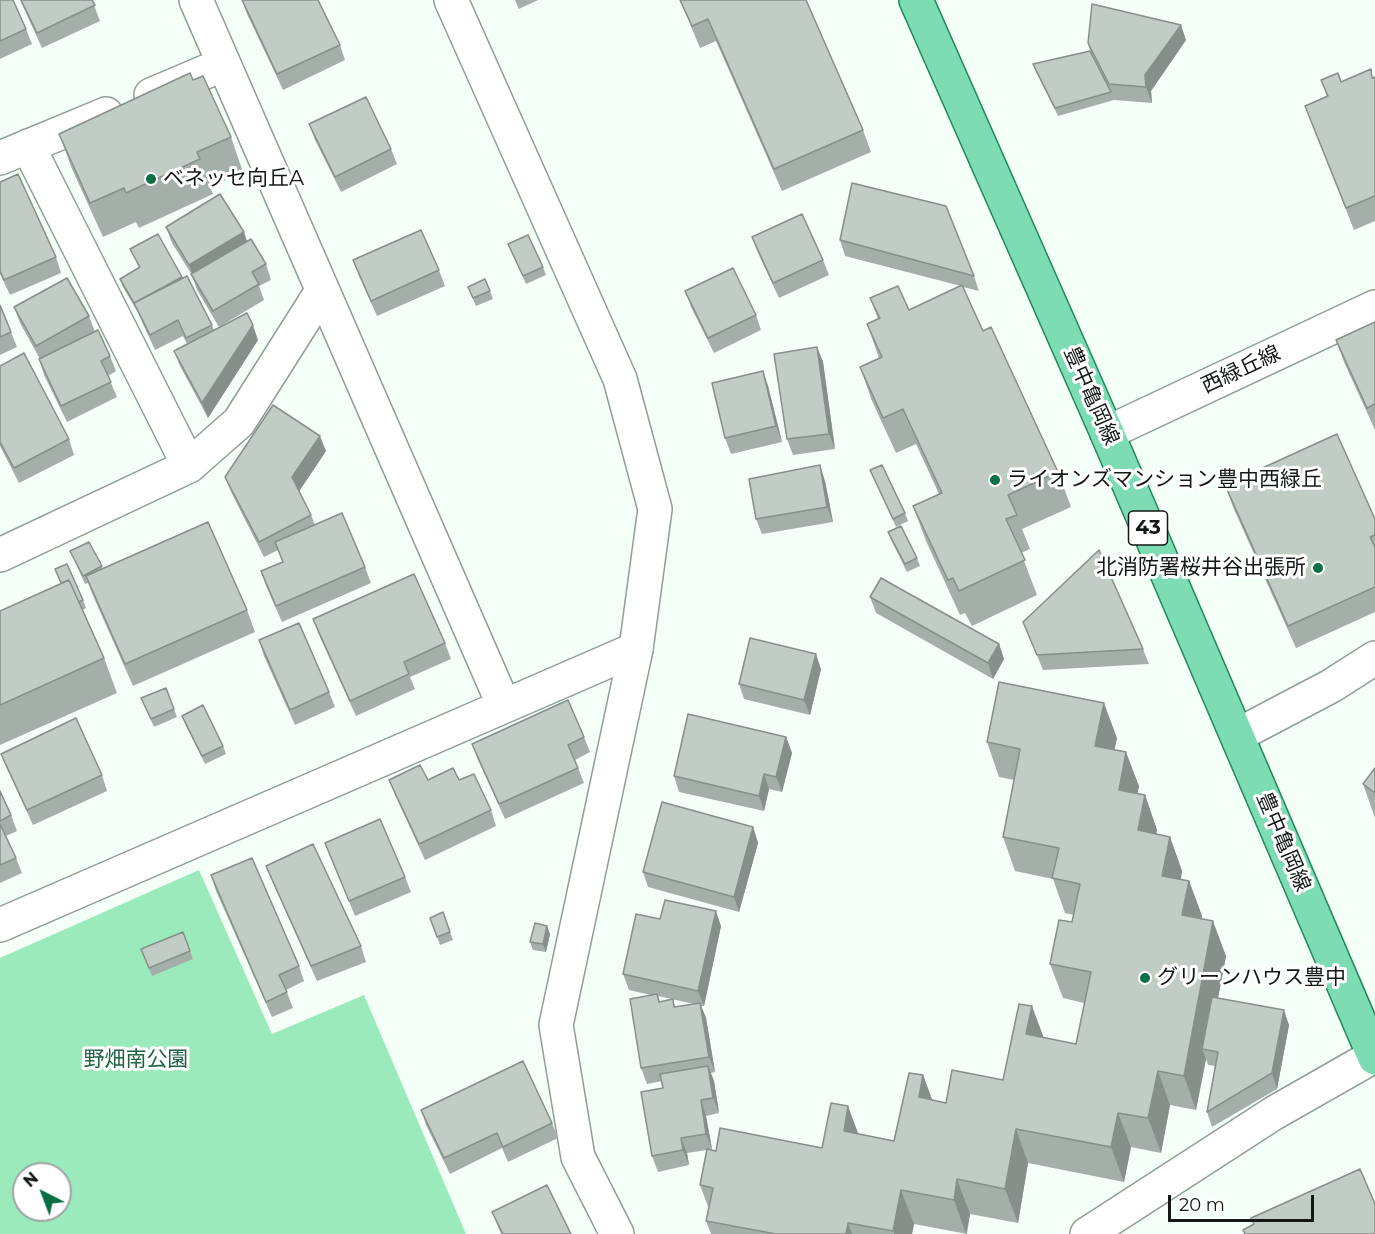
<!DOCTYPE html>
<html>
<head>
<meta charset="utf-8">
<style>
  body { margin:0 }
  #map { position:relative; width:1375px; height:1234px; overflow:hidden; background:#f4fff8; font-family:Montserrat,sans-serif }
  canvas { display:block }
  .north { position:absolute; left:12px; top:1162px; width:60px; height:60px; box-sizing:border-box; background:#fff; border:2px solid #a1a3a1; border-radius:50%; rotate:318deg; font-size:16px; font-weight:700; line-height:24px; text-align:center; color:#131815 }
  .north::after { content:''; display:block; margin:auto; width:21px; height:27px; background:#086e44; clip-path:polygon(50% 0,100% 100%,50% 72%,0 100%) }
  .scale { position:absolute; left:1168px; top:1195px; width:146px; height:27px; box-sizing:border-box; border:3px solid #131815; border-top:0; padding-left:8px; font-size:18px; line-height:21px; white-space:nowrap; color:#131815; -webkit-text-stroke:4px #fff; paint-order:stroke }
</style>
</head>
<body>
<div id="map">
<canvas width="1375" height="1234"></canvas>
<div class="north">N</div>
<div class="scale">20 m</div>
</div>
<script>
const c = document.querySelector('canvas').getContext('2d');
c.lineJoin = 'round';
function paint(path, color) { c.fillStyle = color; c.fill(path, 'evenodd'); }
function strokePath(path, color, width, dash) { c.strokeStyle = color; c.lineWidth = width; c.lineCap = dash ? 'butt' : 'round'; c.setLineDash(dash || []); c.stroke(path); }
function write(font, color, halo, rows, align = 'center') {
  c.font = font + ' Montserrat,"Noto Sans JP",sans-serif'; c.lineWidth = 6; c.setLineDash([]); c.textBaseline = 'middle'; c.strokeStyle = halo; c.fillStyle = color; for (const [text, x, y, turn = 0] of rows) {
    c.save(); c.translate(x, y); c.rotate((+turn || 0) * Math.PI / 180); c.textAlign = isNaN(turn) ? turn : align; if (halo) c.strokeText(text, 0, 0); c.fillText(text, 0, 0); c.restore();
  }
}
paint(new Path2D(`
  M199,870L272,1034L364,995L466,1234H0V958ZM24,1174H60V1210H24Z`), '#9aeabc');
const street = new Path2D(`
  M196,0L504,706
  M151,95L224,64
  M28,146L189,466
  M0,158L106,114
  M0,555L189,466L239,422L322,291
  M1238,735L1331,686L1375,658
  M0,925L636,649
  M1087,1234L1274,1113L1374,1056`);
const secondary = new Path2D(`
  M451,0L620,379L655,509L636,649L556,1025L578,1157L617,1234
  M1107,433L1375,307`);
const primary = new Path2D(`
  M916,0L1107,433L1375,1058`);
strokePath(street, '#919d96', 36);
strokePath(secondary, '#919d96', 36);
strokePath(primary, '#20885b', 36);
strokePath(street, '#fff', 33);
strokePath(secondary, '#fff', 33);
strokePath(primary, '#7ddcb3', 33);
paint(new Path2D(`
  M0,0L26,29L32,44L0,59Z
  M20,0H92L100,21L42,48Z
  M242,0L340,45L345,60L283,90L247,14Z
  M515,0H538L519,9Z
  M680,0L863,130L871,152L782,191L716,41L700,48Z
  M1186,40L1151,91L1152,103L1114,100L1058,116L1036,72L1033,64L1090,51L1088,43Z
  M1375,77V221L1354,230L1305,106L1327,97L1321,80L1341,82Z
  M193,80L231,137L243,172L210,187L213,194L139,228L136,222L103,237L72,169L59,134Z
  M309,124L391,149L397,164L341,192L315,140Z
  M0,182L56,257L61,273L10,295L0,274Z
  M166,227L247,241L266,264L271,280L259,286L264,300L219,327L197,290L192,275L172,243Z
  M158,234L182,278L212,325L214,330L258,340L208,418L180,366L174,351L187,344L183,336L155,350L137,311L123,287L120,279L139,268L130,249Z
  M752,237L823,260L829,275L779,298L758,253Z
  M840,240L974,276L979,291L963,287L983,331L1058,472L1071,507L1022,529L1030,549L1021,553L1037,595L972,626L965,613L960,615L926,541L913,506L939,494L916,444L896,453L872,401L860,367L879,358L867,324L878,319L870,298L909,310L961,286L845,256Z
  M508,244L543,267L546,275L526,284Z
  M353,260L439,270L445,286L377,316L359,276Z
  M468,287L490,291L493,299L476,306Z
  M685,291L756,315L761,330L714,353L691,307Z
  M0,305L17,347L0,355Z
  M14,307L89,316L95,332L110,356L116,371L108,376L117,397L67,422L44,375L39,359H40L20,323Z
  M1375,322V430L1344,362L1336,340Z
  M817,347L823,362L835,449L793,455L787,439Z
  M0,366L69,439L74,455L19,483L0,446Z
  M763,371L768,386L782,442L731,454L725,438Z
  M326,451L299,491L311,515L315,525L365,567L371,583L282,622L266,586L261,571L283,562L278,550L264,557L231,492L225,477Z
  M870,470L905,513L908,521L896,527Z
  M825,481L833,522L762,534L756,519Z
  M1225,485L1375,519V612L1296,648L1233,507Z
  M888,532L917,558L920,566L907,572L891,540Z
  M89,542L103,569L247,610L255,632L133,686L94,598L88,583L85,584L70,551Z
  M55,569L83,600L86,608L83,610L104,658L117,693L0,745V611L61,584Z
  M870,597L999,644L1004,659L993,679L876,613Z
  M313,619L445,643L451,659L410,677L415,689L356,716L319,635Z
  M1023,622L1143,649L1149,664L1043,670Z
  M259,640L329,692L335,707L295,725L264,656Z
  M821,669L810,715L744,699L739,684Z
  M166,688L177,717L154,727L141,698Z
  M182,716L223,746L226,754L205,764L185,724Z
  M584,737L590,752L575,760L584,783L505,819L478,760L472,744Z
  M786,737L792,753L782,792L769,789L764,811L679,792L674,776Z
  M1117,738L1114,749L1139,786L1137,794L1145,795L1157,830L1156,834L1170,837L1182,871L1181,880L1189,881L1202,916L1201,919L1226,956L1218,998L1289,1025L1277,1089L1212,1127L1207,1112L1215,1066L1208,1065L1206,1059L1196,1110L1170,1105L1161,1153L1131,1147L1124,1182L1028,1163L1018,1223L970,1214L967,1234L914,1224L912,1234H711L706,1221L709,1209L700,1185L707,1150L687,1153L689,1165L658,1172L652,1156L663,1088L662,1081L647,1084L641,1068L651,995L629,990L623,974L660,919L721,926L704,1006H701L706,1018L715,1072L711,1073L714,1081L719,1113L706,1116L712,1149H709L716,1151L822,1148L858,1134L894,1141L923,1075L932,1100L946,1103L1003,1080L1044,1038L1076,1044L1084,1003L1063,998L1050,964L1072,922L1074,915L1065,913L1053,879L1015,871L1003,837L1014,780L999,777L987,742ZM658,996L694,1004L675,1007L673,999L660,1002Z
  M1,754L102,775L107,791L33,825L7,769Z
  M1375,768V818L1363,784Z
  M389,780H459L491,810L496,826L425,860L395,795Z
  M0,791L11,815L17,831L6,836L16,858L22,873L0,883Z
  M753,827L758,843L739,912L648,887L643,872Z
  M325,843L405,877L411,892L355,916Z
  M266,866L361,946L366,962L317,981L272,881Z
  M211,875L299,966L304,981L286,990L293,1008L272,1017L216,891Z
  M443,912L453,940L440,945L430,918Z
  M183,932L193,959L152,976L144,957Z
  M550,934L546,952L533,950L530,942Z
  M421,1110L552,1123L558,1138L508,1162L502,1148L450,1174L426,1125Z
  M492,1212L571,1234H501Z`), '#a5afa9');
paint(new Path2D(`
  M1181,25L1186,40L1151,91L1152,103L1146,87L1145,75Z
  M244,232L249,247L195,281L189,265Z
  M253,325L258,340L208,418L202,403Z
  M817,347L823,362L835,449L829,434Z
  M763,371L768,386L782,442L776,426Z
  M320,436L326,451L298,493L292,477Z
  M820,465L825,481L833,522L827,507Z
  M999,644L1004,659L993,679L988,663Z
  M816,654L821,669L810,715L804,700Z
  M1104,703L1117,738L1108,781L1095,746Z
  M786,737L792,753L782,792L776,777Z
  M1126,752L1139,786L1131,825L1119,790Z
  M764,774L769,789L764,811L759,796Z
  M1145,795L1157,830L1150,865L1138,830Z
  M753,827L758,843L739,912L734,897Z
  M1170,837L1182,871L1175,910L1162,876Z
  M1189,881L1202,916L1195,949L1182,915Z
  M716,911L721,926L704,1006L698,991Z
  M1213,921L1226,956L1208,1050L1202,1049L1206,1059L1196,1110L1184,1076Z
  M547,926L550,934L546,952L543,944Z
  M700,1003L706,1018L715,1072L709,1057Z
  M1032,1006L1045,1041L1026,1034Z
  M1284,1010L1289,1025L1277,1089L1272,1073Z
  M708,1066L714,1081L719,1113L713,1098Z
  M1158,1071L1170,1105L1161,1153L1148,1118Z
  M923,1075L936,1110L919,1097Z
  M701,1100L706,1116L712,1149L706,1134Z
  M848,1106L861,1141L844,1131Z
  M1118,1113L1131,1147L1124,1182L1111,1147Z
  M1016,1129L1028,1163L1018,1223L1005,1189Z
  M681,1138L687,1153L689,1165L683,1150Z
  M957,1179L970,1214L966,1234L954,1200Z
  M901,1190L914,1224L912,1234H894L893,1231Z
  M848,1223L852,1234H846Z`), '#868f89');
const building = new Path2D(`
  M0,0H13L26,29L0,41Z
  M21,0H92L95,5L37,33Z
  M242,0H318L340,45L277,74Z
  M680,0H806L863,130L774,169L708,19L692,26Z
  M1092,4L1181,25L1145,75L1146,87L1109,84L1088,43Z
  M1090,51L1111,92L1055,108L1033,64Z
  M1371,69L1372,78L1375,77V196L1346,208L1305,106L1328,96L1321,80L1338,73L1341,82Z
  M190,73L193,80L203,76L231,137L197,152L200,159L126,193L124,188L90,203L59,134Z
  M366,97L391,149L335,177L309,124Z
  M18,174L56,257L4,280L0,271V182Z
  M852,183L946,206L974,276L840,240Z
  M220,194L244,232L189,265L166,227Z
  M802,214L823,260L773,283L752,237Z
  M421,230L439,270L371,301L353,260Z
  M158,234L182,277L134,303L120,279L140,267L130,249Z
  M528,235L543,267L523,276L508,244Z
  M251,239L266,264L252,272L259,284L213,311L191,274Z
  M733,268L756,315L708,338L685,291Z
  M187,276L212,325L186,338L178,320L150,335L134,303Z
  M67,278L89,316L36,346L14,307Z
  M485,279L490,291L473,298L468,287Z
  M962,285L983,331L991,327L1058,472L1008,495L1017,515L1006,519L1025,560L959,591L953,578L948,580L913,506L942,493L903,409L883,418L860,367L882,357L867,324L880,318L870,298L898,286L909,310Z
  M0,305L11,332L0,337Z
  M247,313L253,325L202,403L174,351Z
  M1375,322V404L1367,408L1336,340Z
  M98,330L110,356L101,361L111,382L61,406L39,359Z
  M817,347L829,434L787,439L774,354Z
  M24,353L69,439L14,468L0,442V366Z
  M763,371L776,426L725,438L712,383Z
  M273,405L320,436L292,477L311,515L259,542L225,477Z
  M1337,434L1375,519V535L1370,537L1375,547V587L1288,626L1225,485Z
  M820,465L827,507L756,519L749,479Z
  M882,465L905,513L893,519L870,470Z
  M342,513L365,567L276,606L261,571L283,562L275,542Z
  M208,522L247,610L125,664L86,576Z
  M901,526L917,558L905,564L888,532Z
  M89,542L102,566L83,576L70,551Z
  M1099,550L1143,649L1037,655L1023,622Z
  M67,564L83,600L79,602L69,580L61,583L55,569Z
  M414,574L445,643L404,662L409,674L350,701L313,619Z
  M881,578L999,644L988,663L870,597Z
  M69,580L104,658L0,705V611Z
  M299,623L329,692L290,710L259,640Z
  M750,638L816,654L804,700L739,684Z
  M999,682L1104,703L1095,746L1126,752L1119,790L1145,795L1138,830L1170,837L1162,876L1189,881L1182,915L1213,921L1184,1076L1158,1071L1148,1118L1118,1113L1111,1147L1016,1129L1005,1189L957,1179L954,1200L901,1190L893,1231L848,1223L846,1234H776L706,1221L713,1188L700,1185L707,1149L716,1151L720,1128L822,1148L831,1103L848,1106L844,1131L894,1141L909,1073L923,1075L919,1097L946,1103L952,1070L1003,1080L1019,1004L1032,1006L1026,1034L1076,1044L1091,972L1050,964L1059,920L1072,922L1080,884L1052,878L1059,848L1003,837L1020,749L987,742Z
  M166,688L174,709L151,719L141,698Z
  M568,700L584,737L568,745L578,768L499,804L472,744Z
  M203,705L223,746L202,756L182,716Z
  M688,714L786,737L776,777L764,774L759,796L674,776Z
  M76,718L102,775L27,810L1,754Z
  M420,765L428,780L453,768L459,780L474,774L491,810L419,844L389,780Z
  M1375,768V793L1363,784Z
  M0,791L11,815L0,821Z
  M662,802L753,827L734,897L643,872Z
  M380,819L405,877L349,901L325,843Z
  M0,824L16,858L0,865Z
  M313,844L361,946L311,966L266,866Z
  M252,858L299,966L279,975L287,992L266,1002L211,875Z
  M665,900L716,911L698,991L623,974L636,914L660,919Z
  M443,912L450,932L437,937L430,918Z
  M535,923L547,926L543,944L530,942Z
  M183,932L190,951L149,968L141,949Z
  M657,994L659,1002L673,999L674,1007L700,1003L709,1057L641,1068L630,999Z
  M1212,997L1284,1010L1272,1073L1207,1112L1218,1052L1202,1049Z
  M523,1061L552,1123L503,1147L497,1133L444,1158L421,1110Z
  M708,1066L713,1098L701,1100L706,1134L681,1138L683,1150L652,1156L641,1092L663,1088L660,1074Z
  M1360,1169L1375,1204V1234H1245L1243,1230L1254,1224L1251,1218Z
  M547,1185L571,1234H503L492,1212Z`);
paint(building, '#c0ccc4');
strokePath(building, '#868f89', 1.5);
for (const [x, y, r, color] of [
  [151,179,6,"#086e44"],
  [995,480,6,"#086e44"],
  [1318,568,6,"#086e44"],
  [1145,978,6,"#086e44"]
]) { const dot = new Path2D(); dot.arc(x, y, r, 0, 2 * Math.PI); c.fillStyle = color; c.fill(dot); strokePath(dot, '#fff', 2); }
for (const [x, y, w] of [
  [1148,528,39]
]) { const box = new Path2D(); box.roundRect(x - w / 2, y - 17, w, 34, 4.5); c.fillStyle = '#fff'; c.fill(box); strokePath(box, '#131815', 1.5); }
write('bold 20px', '#131815', null, [
  ["43",1148,528]
]);
write('21px', '#131815', '#fff', [
  ["ベネッセ向丘A",163,179],
  ["ライオンズマンション豊中西緑丘",1007,480],
  ["北消防署桜井谷出張所",1306,568,"right"],
  ["グリーンハウス豊中",1157,978]
], 'left');
write('21px', '#131815', '#fff', [
  ["西緑丘線",1241,370,-25],
  ["豊中亀岡線",1091,396,66],
  ["豊中亀岡線",1283,842,67]
]);
write('21px', '#206342', '#fff', [
  ["野畑南公園",136,1060]
]);
</script>
</body>
</html>
